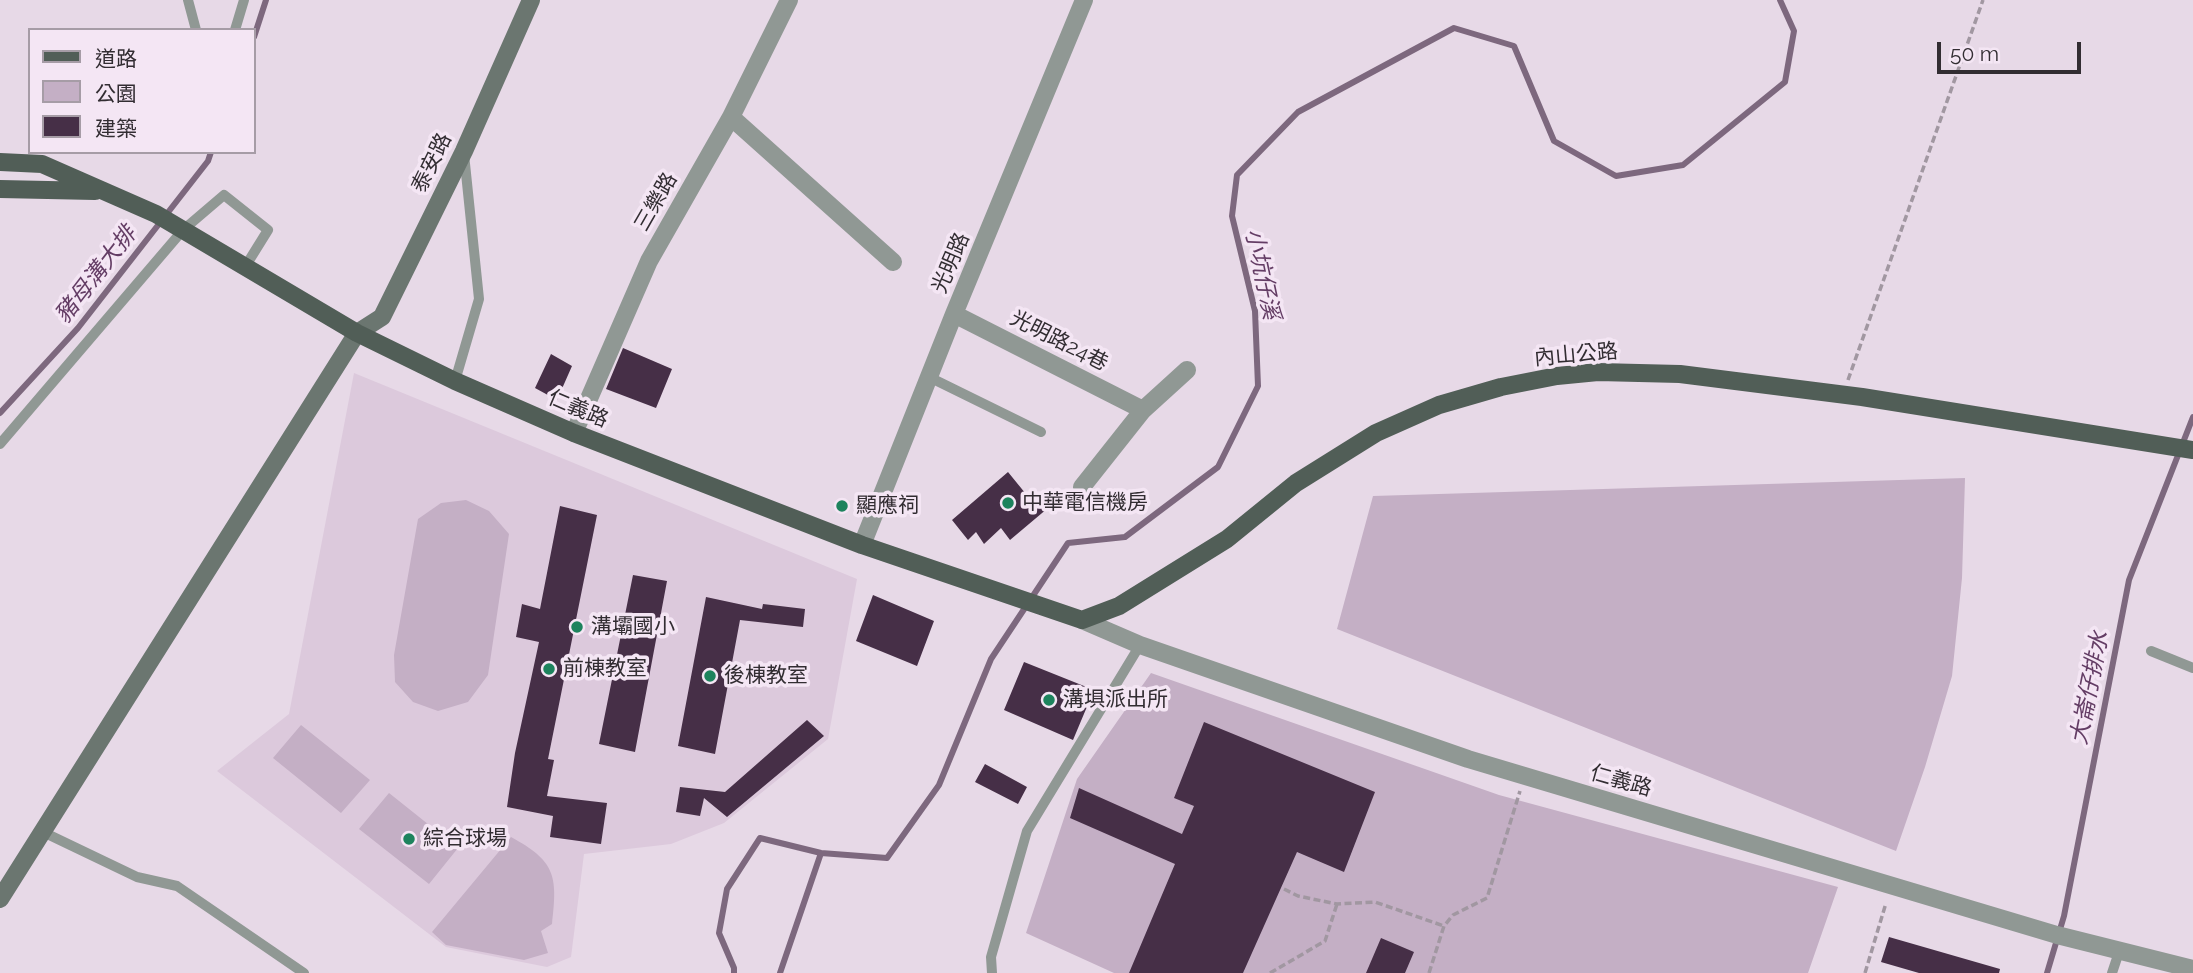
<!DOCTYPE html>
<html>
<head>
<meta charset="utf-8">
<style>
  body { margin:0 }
  #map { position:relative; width:2193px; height:973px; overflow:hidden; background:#e7d9e7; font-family:Raleway,"Noto Sans TC",sans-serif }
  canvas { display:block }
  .legend { position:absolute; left:28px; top:28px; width:228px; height:126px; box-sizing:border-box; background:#f4e6f4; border:2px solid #a69ca6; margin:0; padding:9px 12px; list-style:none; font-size:21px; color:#322d32 }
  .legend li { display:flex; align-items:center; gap:14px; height:35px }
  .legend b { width:35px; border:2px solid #a69ca6 }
  .scale { position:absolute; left:1937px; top:42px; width:144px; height:32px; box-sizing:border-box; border:4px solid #322d32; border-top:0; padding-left:9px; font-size:21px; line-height:24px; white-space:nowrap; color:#322d32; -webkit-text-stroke:5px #f4e6f4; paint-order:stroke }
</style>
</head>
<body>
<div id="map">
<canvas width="2193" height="973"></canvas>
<ul class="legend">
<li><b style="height:9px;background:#515e57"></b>道路</li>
<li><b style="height:19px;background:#c4afc5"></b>公園</li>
<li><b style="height:19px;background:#462f47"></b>建築</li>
</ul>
<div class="scale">50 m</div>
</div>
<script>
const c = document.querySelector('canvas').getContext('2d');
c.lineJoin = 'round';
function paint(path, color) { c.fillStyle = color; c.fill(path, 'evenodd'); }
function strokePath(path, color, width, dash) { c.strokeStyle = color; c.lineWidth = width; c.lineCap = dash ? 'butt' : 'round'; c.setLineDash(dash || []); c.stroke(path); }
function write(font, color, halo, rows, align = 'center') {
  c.font = font + ' Raleway,"Noto Sans TC",sans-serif'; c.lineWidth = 7; c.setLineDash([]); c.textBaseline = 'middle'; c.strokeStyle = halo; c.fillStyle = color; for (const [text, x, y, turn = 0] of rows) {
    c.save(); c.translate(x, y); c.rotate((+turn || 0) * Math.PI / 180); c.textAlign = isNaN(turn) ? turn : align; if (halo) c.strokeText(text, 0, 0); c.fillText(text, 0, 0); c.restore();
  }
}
paint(new Path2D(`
  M354,373L857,579L828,739L724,823L671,844L584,854L571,957L547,967L446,947L217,771L289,714Z`), '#dcc9dc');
paint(new Path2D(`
  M1965,478L1962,578L1952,676L1925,767L1896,851L1337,629L1373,496Z
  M466,500L489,511L509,534L488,675L468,702L438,711L413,702L395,682L394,655L418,519L441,503Z
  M1151,673L1499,795L1838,887L1808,973H1114L1026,933L1077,779Z
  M301,725L370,780L341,813L273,758Z
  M389,793L458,848L429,884L359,829Z
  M511,837C555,861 558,875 552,924L541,931L548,953L524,960L446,945L432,932Z`), '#c4afc5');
strokePath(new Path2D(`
  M254,37L266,0
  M0,413L78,328L208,161L211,152
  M734,973V968L719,933L727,889L760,838L821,853L887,858L939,785L991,659L1068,543L1125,537L1218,467L1258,386L1255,311L1232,216L1237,175L1298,112L1454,28L1514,46L1554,141L1616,176L1683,165L1785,82L1794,31L1780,0
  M780,973L821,853
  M2047,973L2064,916L2129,580L2193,417`), '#7d687e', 6);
paint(new Path2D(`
  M623,348L672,369L656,408L606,389Z
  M551,354L572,366L557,400L535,388Z
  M1008,472L1030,499L1035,493L1048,508L1010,540L1001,528L984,544L976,532L968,540L952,520Z
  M560,506L597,515L548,759L554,760L547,796L607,803L601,844L550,837L553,816L507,807L515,753L539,642L516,637L522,604L540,609Z
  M633,575L667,581L635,752L599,744Z
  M873,595L934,621L917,666L856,641Z
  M706,597L762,609L763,604L805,609L803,627L740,620L715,754L678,746Z
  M1024,662L1094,690L1073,740L1004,710Z
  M807,720L824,736L727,817L704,798L700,816L676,812L680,787L725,792Z
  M1204,722L1375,792L1344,872L1297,852L1243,973H1129L1175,864L1070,818L1079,788L1182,834L1194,806L1174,798Z
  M985,764L1027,787L1018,804L975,782Z
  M1889,937L2000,969L1999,973H1919L1881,962Z
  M1381,938L1414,952L1405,973H1366Z`), '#462f47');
strokePath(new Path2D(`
  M1848,380L1983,0
  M1284,889L1298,896L1337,904L1375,902L1444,926
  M1270,973L1325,941L1337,904
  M1429,973L1444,926L1453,915L1487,898L1520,791
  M1865,973L1886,903`), '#a197a1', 3.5, [7, 3.5]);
strokePath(new Path2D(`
  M188,0L196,30
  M235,30L244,0
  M929,377L1041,432
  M455,381L479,299L464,154
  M0,444L183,230L224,195L268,230L245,267
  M2151,651L2193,668
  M43,832L137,877L177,886L304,973
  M992,973L991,957L1027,831L1140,645
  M2112,973L2119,952`), '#909894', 10);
strokePath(new Path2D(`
  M731,117L893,262
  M954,314L1143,410L1187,370
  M574,433L649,261L731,117L789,0
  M1082,487L1143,410
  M862,545L954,314L1084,0
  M1082,620L1140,645L1468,759L2057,935L2193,969`), '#909894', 18);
strokePath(new Path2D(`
  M0,899L357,333L382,317L464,151L531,0`), '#6b7670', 18);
strokePath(new Path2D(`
  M0,162L42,164L156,214L357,333L455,381L574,433L862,545L1082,620L1119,606L1227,539L1296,483L1376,433L1439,405L1501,387L1557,376L1598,372L1680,374L1862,397L2193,450
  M0,189L95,191`), '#515e57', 18);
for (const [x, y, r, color] of [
  [1008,503,7,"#1d835d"],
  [842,506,7,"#1d835d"],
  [577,627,7,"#1d835d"],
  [549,669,7,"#1d835d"],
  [710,676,7,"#1d835d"],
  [1049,700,7,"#1d835d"],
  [409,839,7,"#1d835d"]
]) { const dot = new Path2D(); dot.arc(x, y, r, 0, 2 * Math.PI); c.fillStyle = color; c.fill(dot); strokePath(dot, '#f4e6f4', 2.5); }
write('21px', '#322d32', '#f4e6f4', [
  ["泰安路",432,163,-64],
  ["三樂路",656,202,-60],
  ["光明路",951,263,-67],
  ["光明路24巷",1059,341,27],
  ["內山公路",1576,355,-5],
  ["仁義路",578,409,23],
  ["仁義路",1621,781,16]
]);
write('21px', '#322d32', '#f4e6f4', [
  ["中華電信機房",1022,503],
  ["顯應祠",856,506],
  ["溝壩國小",591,627],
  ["前棟教室",563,669],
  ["後棟教室",724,676],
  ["溝埧派出所",1063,700],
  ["綜合球場",423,839]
], 'left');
write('italic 23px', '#643d65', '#f4e6f4', [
  ["小坑仔溪",1262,274,78],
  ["豬母溝大排",96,275,-52],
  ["大崙仔排水",2090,688,-79]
]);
</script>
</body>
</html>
